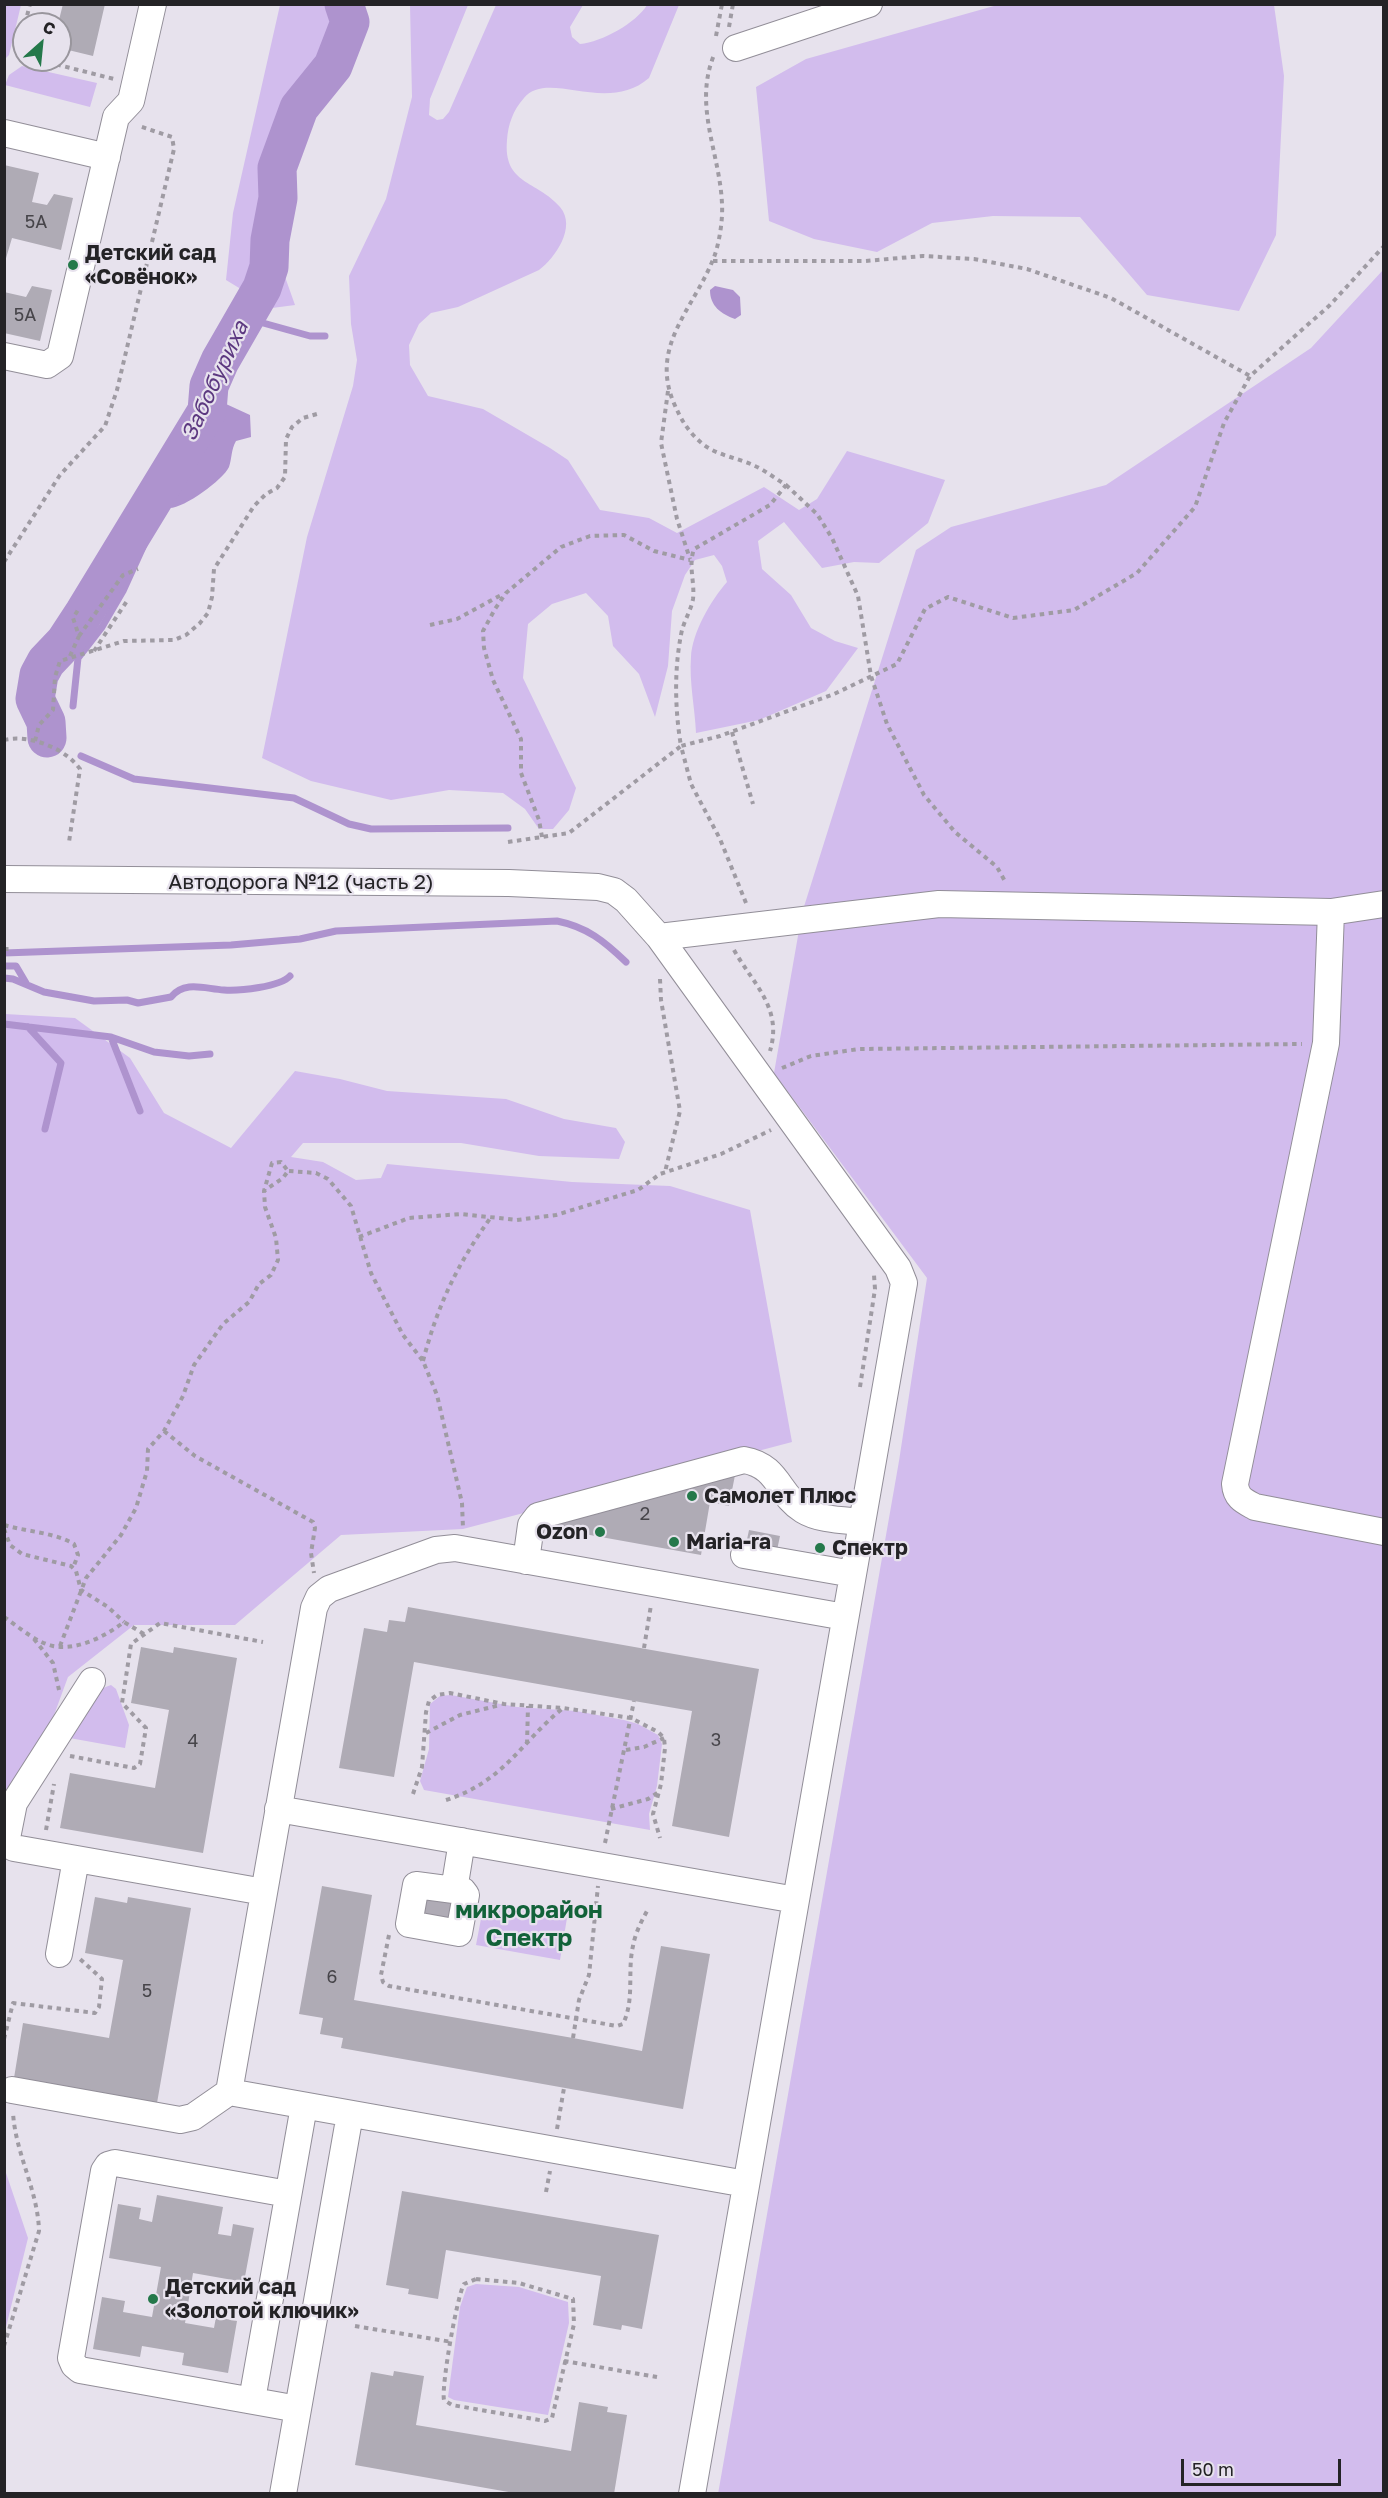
<!DOCTYPE html>
<html>
<head>
<meta charset="utf-8">
<style>
  body { margin:0 }
  #map { position:relative; width:1388px; height:2498px; overflow:hidden; background:#e7e2ed; font-family:"Golos Text",sans-serif }
  canvas { display:block }
  .frame { position:absolute; inset:0; border:6px solid #242326; pointer-events:none }
  .north { position:absolute; left:12px; top:12px; width:60px; height:60px; box-sizing:border-box; background:#e7e2ed; border:2px solid #99969d; border-radius:50%; rotate:27deg; font-size:16px; font-weight:700; line-height:24px; text-align:center; color:#242326 }
  .north::after { content:''; display:block; margin:auto; width:21px; height:27px; background:#24784a; clip-path:polygon(50% 0,100% 100%,50% 72%,0 100%) }
  .scale { position:absolute; left:1181px; top:2459px; width:160px; height:27px; box-sizing:border-box; border:3px solid #242326; border-top:0; padding-left:8px; font-size:18px; line-height:21px; white-space:nowrap; color:#242326; -webkit-text-stroke:4px #e7e2ed; paint-order:stroke }
</style>
</head>
<body>
<div id="map">
<canvas width="1388" height="2498"></canvas>
<div class="frame"></div>
<div class="north">С</div>
<div class="scale">50 m</div>
</div>
<script>
const c = document.querySelector('canvas').getContext('2d');
c.lineJoin = 'round';
function paint(path, color) { c.fillStyle = color; c.fill(path, 'evenodd'); }
function strokePath(path, color, width, dash) { c.strokeStyle = color; c.lineWidth = width; c.lineCap = dash ? 'butt' : 'round'; c.setLineDash(dash || []); c.stroke(path); }
function write(font, color, halo, rows, align = 'center') {
  c.font = font + ' "Golos Text",sans-serif'; c.lineWidth = 4.5; c.setLineDash([]); c.textBaseline = 'middle'; c.strokeStyle = halo; c.fillStyle = color; for (const [text, x, y, turn = 0] of rows) {
    c.save(); c.translate(x, y); c.rotate((+turn || 0) * Math.PI / 180); c.textAlign = isNaN(turn) ? turn : align; if (halo) c.strokeText(text, 0, 0); c.fillText(text, 0, 0); c.restore();
  }
}
paint(new Path2D(`
  M5,4L21,5L9,55L5,59Z
  M1001,4L1274,5L1284,76L1276,235L1239,311L1147,295L1080,217L993,216L932,223L877,252L814,239L769,221L756,87L806,59Z
  M280,5H352L356,20L342,63L304,114L289,163L284,274L295,305L272,308L226,280L233,213Z
  M410,5H468L430,99L429,115L437,120L443,119L449,112L496,5H583L570,27L572,37L580,44C602,42 636,23 647,5H679L649,78C606,115 548,69 524,98C513,110 508,125 507,140C503,185 537,180 560,207C577,227 555,258 539,270L458,307L431,313L419,324L409,345L410,365L428,396L483,409L550,448L568,460L600,510L649,518L677,533L764,487L799,510L817,499L847,451L945,480L928,523L879,563L854,562L822,568L784,522L758,541L762,569L791,595L811,628L835,641L858,648L826,691L759,720L696,733C695,708 689,682 691,657C692,633 711,600 727,582L722,566L714,555L695,560L685,575L672,611L668,666L655,717L639,674L613,646L608,616L586,593L552,604L528,624L523,678L576,788L569,810L553,829H539L525,809L503,793L449,790L391,800L311,781L262,758L307,537L353,386L357,360L351,324L349,276L386,199L412,97Z
  M22,66L97,83L90,107L5,85L9,75Z
  M1383,270V2493L718,2494L899,1461L927,1278L774,1073L802,913L916,550L951,527L1106,485L1311,348Z
  M5,1014L75,1018L130,1058L164,1113L231,1148L295,1071L340,1079L387,1091L506,1099L564,1119L616,1128L625,1142L619,1159L539,1156L461,1143H303L291,1157L323,1162L356,1180L381,1178L387,1164L572,1182L670,1186L750,1210L792,1442L463,1529L341,1535L235,1625H134L68,1677L43,1745L5,1813Z
  M111,1685L116,1689L129,1725L125,1748L64,1737C75,1720 89,1691 111,1685Z
  M451,1695L517,1707L576,1711L624,1720L638,1724L658,1735L662,1744L657,1786L649,1814L650,1830L424,1790L420,1781L429,1749L430,1704L440,1696Z
  M484,1903L567,1918L560,1960L476,1945Z
  M5,2170L28,2238L5,2331H4Z
  M476,2284L519,2287L568,2302L569,2323L548,2415L454,2400L448,2397L460,2307L467,2287Z`), '#d2bced');
paint(new Path2D(`
  M715,286L733,290L740,297L741,315L735,319C721,314 710,306 710,290Z
  M202,393L250,415L251,437L236,441C231,450 232,458 229,467C223,480 183,509 169,508C160,508 157,503 151,496L170,462L192,402Z`), '#ae93ce');
strokePath(new Path2D(`
  M245,318L310,336H325
  M73,706L78,658L102,627L123,591L148,536L147,512
  M81,756L134,779L294,798L349,824L371,829L508,828
  M4,953L231,945L300,939L336,931L557,921C587,927 604,941 626,962
  M4,966H16L26,983
  M4,978L13,979L44,992L94,1001L127,1000L138,1003L171,997C185,980 205,989 224,990C239,991 280,987 290,976
  M4,1024L111,1037L154,1052L189,1056L210,1054
  M28,1027L61,1063L45,1129
  M111,1037L140,1111`), '#ae93ce', 7);
strokePath(new Path2D(`
  M47,738L46,722L35,699L39,675L46,662L65,642L84,613L207,411L209,386L220,361L262,288L269,267L270,240L278,198L277,168L299,108L333,66L350,22L344,4`), '#ae93ce', 39);
paint(new Path2D(`
  M63,4H105L93,56L60,48L58,24Z
  M4,165L39,173L32,202L47,205L54,194L73,198L61,250L12,238L4,265Z
  M32,286L52,290L40,341L4,333V292L26,297Z
  M736,1470L729,1506L710,1502L701,1555L551,1528L552,1523Z
  M749,1530L780,1536L776,1555L745,1549Z
  M408,1607L759,1669L729,1837L672,1826L692,1711L634,1701L414,1662L394,1777L339,1768L364,1628L387,1632L389,1620L405,1622Z
  M141,1647L173,1653L174,1647L237,1658L203,1853L60,1828L70,1773L155,1788L169,1710L131,1703Z
  M322,1886L372,1895L354,2000L573,2038L642,2051L661,1946L710,1954L683,2109L341,2048L343,2038L320,2034L323,2018L299,2014Z
  M95,1897L127,1903L128,1897L191,1908L157,2103L14,2078L23,2023L109,2038L123,1960L85,1953Z
  M420,1898L455,1904L451,1928L415,1922Z
  M402,2191L659,2235L642,2329L622,2325L621,2330L593,2325L601,2276L446,2250L438,2299L408,2294L409,2289L386,2285Z
  M157,2195L223,2207L218,2234L231,2236L233,2224L254,2228L244,2282L193,2273L185,2323L214,2328L216,2317L237,2321L228,2373L182,2365L184,2353L142,2346L140,2357L93,2349L102,2297L125,2301L123,2312L152,2317L161,2267L109,2258L118,2204L141,2208L139,2219L152,2222Z
  M394,2371L424,2376L416,2425L571,2451L579,2402L608,2407L607,2412L627,2415L614,2494H520L355,2465L371,2372L393,2376Z`), '#afabb5');
const minor = new Path2D(`
  M736,48L869,4
  M4,133L107,157
  M4,356L47,365L60,356L116,117L131,101L153,4
  M4,879L509,883L598,887L614,891L626,900L659,937L898,1268L904,1283L692,2494
  M1331,912L1326,1043L1235,1484C1236,1498 1244,1501 1255,1507L1384,1532
  M659,937L939,904L1331,912L1384,904
  M744,1555L853,1574
  M526,1561L531,1525L538,1516L744,1460C779,1466 778,1495 803,1510C819,1520 843,1520 862,1522
  M92,1681L14,1803L7,1838L9,1845L14,1848L264,1892
  M278,1809L796,1900
  M454,1890L416,1885L409,1924L459,1933L466,1895L463,1891L454,1890L462,1841
  M59,1954L76,1859
  M12,2090L180,2120L193,2117L229,2092
  M746,2184L229,2092L314,1608L319,1597L329,1589L436,1550L455,1548L845,1617
  M288,2194L115,2163L108,2165L104,2171L71,2358L74,2365L80,2370L298,2409
  M252,2400L304,2106
  M283,2494L350,2114`);
strokePath(minor, '#928e98', 28);
strokePath(new Path2D(`
  M25,24L30,4
  M729,27L733,4
  M24,30L18,55L24,56
  M716,36L722,4
  M39,60L114,79
  M713,261H865L923,256L974,259L1027,269L1111,298L1250,376
  M668,391L661,443L677,519L690,559
  M786,485L817,514L832,538L858,596L871,676L887,724L924,795L955,832L997,867L1006,883
  M4,562L60,475L105,426L117,390L174,149L172,137L139,126
  M430,625L457,619L503,594
  M79,636L123,575L138,569
  M94,651L127,601
  M70,656L79,636L73,618L78,610
  M732,732L753,804
  M4,740C29,734 65,748 80,769L69,842
  M35,741L39,725L53,710L55,677L60,661L124,641L174,640L186,635L200,623L208,613L212,597L214,569L254,506L266,494L277,488L285,477L286,439L292,427L303,418L317,414
  M542,837L539,820L521,773V739L493,680L484,648L483,631L495,609L506,593L561,547L590,536L624,535L654,551L690,560
  M508,842L569,833L681,746C675,711 674,670 681,635C683,622 691,611 693,599C695,582 688,566 694,549L770,505L786,485C776,479 766,471 755,466C739,458 719,456 704,445C688,432 681,420 673,401C651,346 692,310 712,262C719,247 723,220 722,204C720,153 693,106 714,55
  M746,903L720,839L691,784L681,746L720,736L834,694L897,664L925,609L948,597L1013,618L1074,610L1137,573L1195,507L1224,423L1250,376L1330,305L1384,246
  M4,949H10
  M734,950C753,984 783,1008 770,1051
  M660,979L661,1000L680,1111L665,1172
  M782,1068L811,1056L859,1049L1302,1044
  M289,1171L316,1173L328,1179L351,1206L371,1273L403,1335L423,1361L437,1395L462,1503L463,1528
  M359,1237L409,1218L461,1214L517,1220L556,1215L638,1190L660,1174L721,1154L771,1130
  M423,1361C438,1304 457,1265 491,1217
  M860,1387L875,1289L874,1275
  M164,1431L195,1456L313,1522L315,1528L311,1553L314,1573
  M4,1525C28,1532 53,1532 74,1544L78,1555L73,1568
  M4,1529L10,1545L22,1554L71,1566L76,1571L81,1590L108,1607L124,1622
  M4,1617C19,1627 35,1642 53,1646C77,1651 106,1636 124,1622L144,1634
  M34,1639L53,1663L59,1690
  M60,1646L86,1578L121,1535L136,1508L147,1471L148,1449L164,1431L183,1396L194,1365L223,1324L249,1302L259,1284L271,1275L278,1260L276,1238L265,1207L264,1191L272,1163L281,1162L288,1171L283,1178L264,1191
  M644,1648L651,1605
  M426,1733L460,1715L500,1705
  M527,1744L528,1706
  M626,1750L644,1747L664,1738
  M70,1756L134,1768L140,1764L146,1728L122,1703L131,1644L160,1623L263,1642
  M413,1794L422,1767L426,1712L429,1701L437,1695L450,1693L504,1704L563,1708L631,1718L658,1732L664,1738L665,1748L661,1784L653,1814L660,1838
  M446,1800C505,1781 519,1744 563,1708
  M611,1809L648,1799L660,1791
  M46,1830L54,1784
  M605,1843L634,1701
  M389,1935L381,1975L383,1982L389,1986L617,2026L623,2024C635,1999 627,1972 633,1946C635,1934 641,1922 647,1911
  M573,2038L579,2000L589,1975L598,1886
  M4,2039L13,2003L95,2013L99,2007L102,1979L80,1959
  M557,2129L564,2088
  M546,2192L550,2171
  M476,2279L519,2283L573,2299L574,2324L552,2418L545,2421L452,2405L444,2400C441,2387 457,2296 464,2284Z
  M355,2326L452,2342
  M4,2346L39,2231C38,2190 15,2153 13,2112
  M564,2361L657,2377`), '#9f9ba3', 4, [4.5, 4.5]);
strokePath(minor, '#fff', 26);
for (const [x, y, r, color] of [
  [73,265,6,"#24784a"],
  [692,1496,6,"#24784a"],
  [600,1532,6,"#24784a"],
  [674,1542,6,"#24784a"],
  [820,1548,6,"#24784a"],
  [153,2299,6,"#24784a"]
]) { const dot = new Path2D(); dot.arc(x, y, r, 0, 2 * Math.PI); c.fillStyle = color; c.fill(dot); strokePath(dot, '#e7e2ed', 2); }
write('18px', '#47454a', null, [
  ["5А",36,222],
  ["5А",25,315],
  ["2",645,1514],
  ["3",716,1740],
  ["4",193,1741],
  ["6",332,1977],
  ["5",147,1991]
]);
write('bold 21px', '#242326', '#e7e2ed', [
  ["Детский сад",85,253],
  ["«Совёнок»",85,277],
  ["Самолет Плюс",704,1496],
  ["Ozon",588,1532,"right"],
  ["Maria-ra",686,1542],
  ["Спектр",832,1548],
  ["Детский сад",165,2287],
  ["«Золотой ключик»",165,2311]
], 'left');
write('21px', '#242326', '#e7e2ed', [
  ["Автодорога №12 (часть 2)",301,882]
]);
write('italic 22px', '#5c3880', '#e7e2ed', [
  ["Забобуриха",215,381,-65]
]);
write('bold 24px', '#126239', '#e7e2ed', [
  ["микрорайон",529,1910],
  ["Спектр",529,1938]
]);
</script>
</body>
</html>
